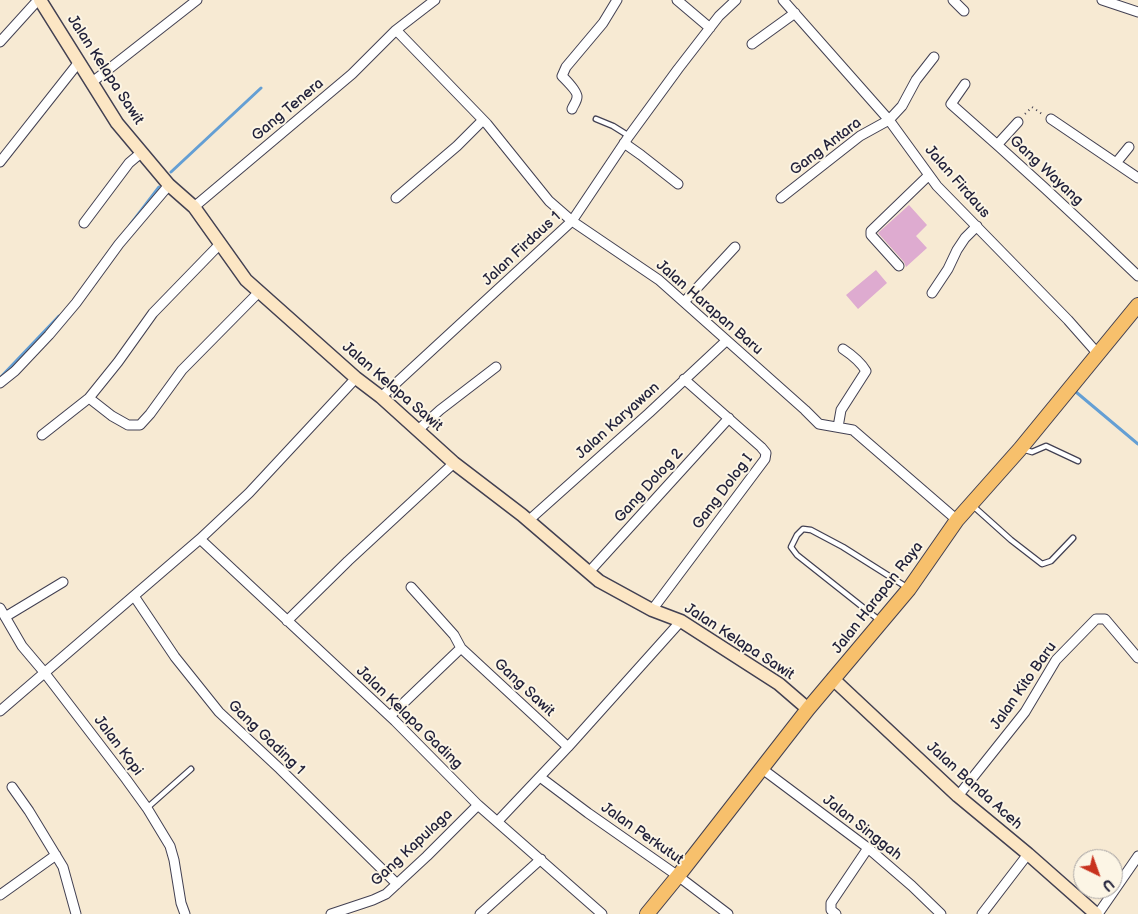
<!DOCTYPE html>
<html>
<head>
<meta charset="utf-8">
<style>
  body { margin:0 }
  #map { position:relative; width:1138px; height:914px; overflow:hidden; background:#f7ead3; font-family:"Balsamiq Sans",sans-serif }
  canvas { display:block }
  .north { position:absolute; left:1073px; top:849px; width:50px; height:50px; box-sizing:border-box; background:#fcf5e5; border:1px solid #a5a1a1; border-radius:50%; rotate:138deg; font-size:14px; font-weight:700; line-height:20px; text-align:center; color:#22223b }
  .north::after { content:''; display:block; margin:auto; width:18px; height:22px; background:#c8321e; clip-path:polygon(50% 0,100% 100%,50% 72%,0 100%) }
</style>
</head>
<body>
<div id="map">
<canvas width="1138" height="914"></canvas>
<div class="north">U</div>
</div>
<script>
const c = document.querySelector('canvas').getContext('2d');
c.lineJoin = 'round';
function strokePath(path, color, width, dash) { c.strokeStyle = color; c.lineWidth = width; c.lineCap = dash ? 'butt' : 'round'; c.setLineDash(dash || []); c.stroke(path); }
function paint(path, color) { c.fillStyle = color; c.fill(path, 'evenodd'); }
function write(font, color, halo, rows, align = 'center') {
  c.font = font + ' "Balsamiq Sans",sans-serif'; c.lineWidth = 4; c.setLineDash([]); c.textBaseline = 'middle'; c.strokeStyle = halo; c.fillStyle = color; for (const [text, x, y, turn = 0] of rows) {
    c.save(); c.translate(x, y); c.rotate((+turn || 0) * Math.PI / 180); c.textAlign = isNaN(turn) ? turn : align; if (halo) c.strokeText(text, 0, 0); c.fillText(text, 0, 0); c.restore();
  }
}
strokePath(new Path2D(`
  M171,172L261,88
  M130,225L159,187
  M0,378L59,316
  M1076,392L1138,444`), '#649fd4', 3);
paint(new Path2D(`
  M909,205L927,225L916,236L927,248L906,267L904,262L878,233Z
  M876,270L887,283L858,309L846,295Z`), '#deabd0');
const lane = new Path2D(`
  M596,119L613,126L629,136
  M1022,449L1032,452L1046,446L1078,461
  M972,505L1011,540L1042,564L1051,561L1073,538
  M879,620L797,555L791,547L797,535L803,529L811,530L843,547L908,588
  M147,808L191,769`);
const street = new Path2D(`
  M677,0L710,28
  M783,0L889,120L937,186L1068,320L1098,354
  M953,0L964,11
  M1102,0L1138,12
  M396,30L487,124L549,201L572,221L659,280L805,410L819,424L853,430L957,520
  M0,42L38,0
  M752,44L795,13
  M91,83L197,0
  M965,84L951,104C1015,160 1077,217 1138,276
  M572,109C573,106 577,101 577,97C578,92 566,80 562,76L566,67L603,23L617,0
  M1051,119L1138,178
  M624,143L641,155L678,184
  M997,145L1018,122
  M0,162L79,62
  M1116,163L1129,147
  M396,198L457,146L483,120
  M781,198L860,136L889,120L902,106L916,80L934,57
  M194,207L352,74L396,30L435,0
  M84,223L129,163L142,152
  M899,266L871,235V231L929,175
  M932,293L948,269L957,250L965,238L977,226
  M684,302L735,247
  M0,383L15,371L49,335L76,303L119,244L169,185
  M381,397L572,221L629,136L678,69L719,16L736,0
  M89,398L112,416L128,425H140L150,414L182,370L259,292
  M838,427L841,410L866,371C860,361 852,355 843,349
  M418,430L440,410L496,367
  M42,435L89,398L118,362L153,313L220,244
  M528,521L649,413L726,341
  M200,539L395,721L478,805L602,914
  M589,572L729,418
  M411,587L454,635L461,648L568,747
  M134,596L175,657L219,712L280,769L397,884
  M0,608L22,646L44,672L126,779L147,808L170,846L174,860L181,903L185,914
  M652,610L765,459L766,453L761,447L684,379
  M5,617L63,582
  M287,621L348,561L454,463
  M0,711L200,539L249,493L356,378
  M390,716L461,648
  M761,768L868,848L912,886L941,914
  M540,777L588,813L678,876L728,914
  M12,787L29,811L63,867L76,914
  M958,796L1025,712L1056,660L1096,619H1105L1138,658
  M498,821L568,747L681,621
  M0,895L56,855
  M331,914L373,900L386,894L427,856L478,805
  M480,914L541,859
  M836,914L831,910V903L833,900L868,848
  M982,914L1028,854
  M1098,914L1138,856`);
const secondary = new Path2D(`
  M40,0L117,123L169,185L194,207L246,280L356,378L381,397L454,463L522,515L599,581L652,610L681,621L779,684L808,709
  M833,679L958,796L1028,854L1096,914`);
const primary = new Path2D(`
  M647,914L678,876L808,709L909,589L957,520L1020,449L1138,305`);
strokePath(lane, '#424052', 7);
strokePath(street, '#424052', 11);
strokePath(secondary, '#424052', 15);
strokePath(primary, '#424052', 16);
strokePath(new Path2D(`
  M1025,114L1032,107L1042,114`), '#424052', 2, [1, 4]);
strokePath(lane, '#fff', 4.5);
strokePath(street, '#fff', 9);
strokePath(secondary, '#fce6c4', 12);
strokePath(primary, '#f7c06c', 14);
write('15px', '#22223b', '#fcf5e5', [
  ["Jalan Kelapa Sawit",105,70,57],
  ["Gang Tenera",288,110,-40],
  ["Gang Antara",826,147,-37],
  ["Gang Wayang",1046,171,43],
  ["Jalan Firdaus",957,182,49],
  ["Jalan Firdaus 1",522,249,-43],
  ["Jalan Harapan Baru",709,308,41],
  ["Jalan Kelapa Sawit",392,387,41],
  ["Jalan Karyawan",618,421,-42],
  ["Gang Dolog 2",649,486,-48],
  ["Gang Dolog I",723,492,-53],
  ["Jalan Harapan Raya",878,598,-52],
  ["Jalan Kelapa Sawit",739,642,33],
  ["Jalan Kito Baru",1024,686,-55],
  ["Gang Sawit",524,688,43],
  ["Jalan Kelapa Gading",409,718,44],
  ["Gang Gading 1",266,738,44],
  ["Jalan Kopi",118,746,53],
  ["Jalan Banda Aceh",974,786,42],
  ["Jalan Singgah",862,828,38],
  ["Jalan Perkutut",642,834,35],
  ["Gang Kapulaga",412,848,-43]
]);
</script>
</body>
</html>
